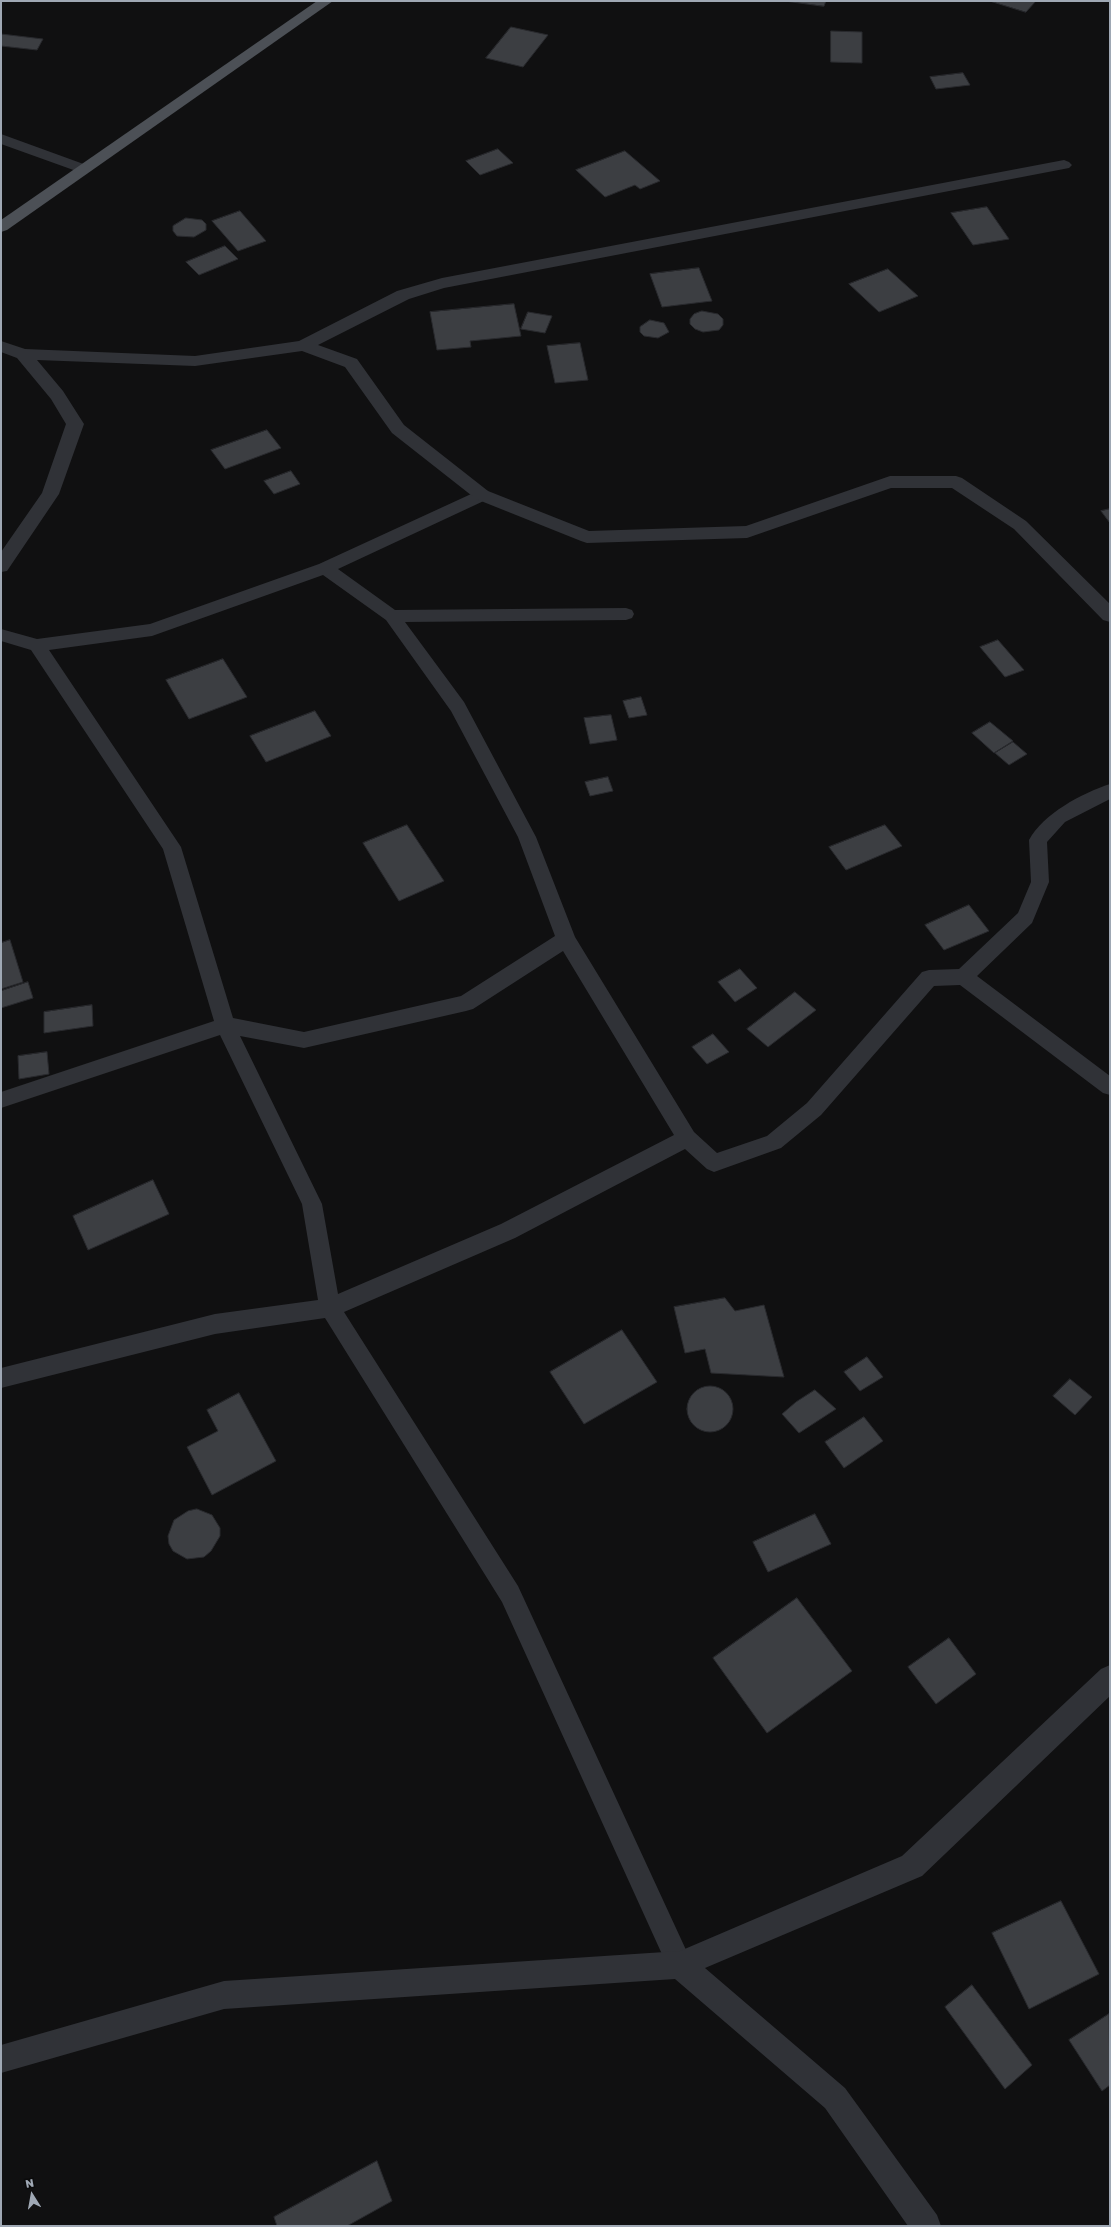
<!DOCTYPE html>
<html>
<head>
<meta charset="utf-8">
<style>
  body { margin:0 }
  #map { position:relative; width:1111px; height:2227px; overflow:hidden; background:#101011; font-family:"Golos Text",sans-serif }
  canvas { display:block }
  .frame { position:absolute; inset:0; border:2px solid #9fa8b4; pointer-events:none }
  .north { position:absolute; left:12px; top:2175px; width:40px; height:40px; -webkit-text-stroke:3px #0b0b0c; paint-order:stroke; rotate:349deg; font-size:11px; font-weight:700; line-height:16px; text-align:center; color:#9fa8b4 }
  .north::after { content:''; display:block; margin:auto; width:14px; height:18px; background:#9fa8b4; clip-path:polygon(50% 0,100% 100%,50% 72%,0 100%) }
</style>
</head>
<body>
<div id="map">
<canvas width="1111" height="2227"></canvas>
<div class="frame"></div>
<div class="north">N</div>
</div>
<script>
const c = document.querySelector('canvas').getContext('2d');
c.lineJoin = 'round';
function paint(path, color) { c.fillStyle = color; c.fill(path, 'evenodd'); }
function strokePath(path, color, width, dash) { c.strokeStyle = color; c.lineWidth = width; c.lineCap = dash ? 'butt' : 'round'; c.setLineDash(dash || []); c.stroke(path); }
const building = new Path2D(`
  M785,1H826L824,6Z
  M990,1H1036L1026,12Z
  M511,27L548,35L523,67L486,58Z
  M831,31L862,32V63L831,62Z
  M1,34L43,39L37,50L1,46Z
  M963,73L970,85L936,89L930,77Z
  M498,149L513,163L480,175L466,161Z
  M625,151L660,181L640,189L635,185L605,197L576,170Z
  M987,207L1009,239L973,245L951,213Z
  M240,211L266,241L238,251L212,221Z
  M186,218L202,220L206,224V230L194,237L177,236L173,231V226Z
  M225,246L238,259L199,275L186,262Z
  M699,268L712,301L662,307L650,274Z
  M888,269L918,296L879,312L849,284Z
  M514,304L521,336L470,341L471,347L437,350L430,312Z
  M702,311L718,314L723,319V325L719,330L703,332L695,329L690,324V319L694,314Z
  M528,312L552,316L545,333L521,329Z
  M650,320L664,323L669,332L658,338L644,336L640,332V327Z
  M580,343L588,380L555,383L547,346Z
  M267,430L281,448L225,469L211,450Z
  M291,471L300,484L274,494L264,481Z
  M1110,509V523L1101,511Z
  M998,640L1024,670L1005,677L980,647Z
  M223,659L247,697L189,719L166,680Z
  M641,697L647,715L629,718L623,701Z
  M315,711L331,736L266,762L250,736Z
  M611,715L617,740L590,744L584,718Z
  M990,722L1013,741L994,753L972,733Z
  M1013,742L1027,754L1009,765L995,753Z
  M608,777L613,791L590,796L585,782Z
  M407,825L444,881L399,901L363,843Z
  M885,825L902,846L846,870L829,847Z
  M969,905L989,931L944,950L925,925Z
  M10,940L23,982L1,989V943Z
  M740,969L757,988L735,1002L718,982Z
  M28,982L33,998L1,1008V991Z
  M795,992L816,1010L768,1047L747,1029Z
  M92,1005L93,1026L44,1033V1012Z
  M713,1034L729,1052L707,1064L692,1047Z
  M47,1052L49,1074L19,1079L18,1056Z
  M153,1180L169,1214L88,1250L73,1216Z
  M725,1298L735,1311L764,1305L784,1377L711,1373L705,1349L685,1353L674,1307Z
  M622,1330L657,1382L584,1424L550,1372Z
  M867,1357L883,1377L860,1391L844,1372Z
  M1070,1379L1092,1397L1075,1415L1053,1396Z
  M687 1409a23 23 0 1 1 46 0a23 23 0 1 1-46 0Z
  M815,1390L836,1409L799,1433L782,1414L796,1402Z
  M239,1393L276,1461L212,1495L187,1447L218,1431L207,1410Z
  M864,1417L883,1441L844,1468L825,1442Z
  M197,1509L212,1515L220,1528V1536L211,1551L204,1557L187,1559L173,1551L169,1544L168,1536L174,1520L188,1511Z
  M815,1514L831,1544L768,1572L753,1542Z
  M797,1598L852,1671L767,1733L713,1658Z
  M949,1638L976,1674L936,1704L908,1667Z
  M1061,1901L1099,1974L1029,2009L992,1933Z
  M972,1985L1032,2065L1005,2089L945,2007Z
  M1109,2014L1110,2085L1102,2091L1069,2040Z
  M377,2161L392,2201L347,2226H277L274,2217Z`);
paint(building, '#3c3e42');
strokePath(building, '#292a2e', 1);
paint(new Path2D(`
  M482,489L488,491L490,495L488,499L338,569L395,610L626,608L632,610L634,614L632,618L626,620L405,622L464,702L536,837L575,937L694,1132L717,1153L767,1136L807,1103L922,972L929,970L959,969L1018,913L1031,882L1029,840C1043,814 1082,793 1110,784V799L1065,822L1047,842L1049,882L1032,923L977,976L1110,1076V1095L1103,1093L960,985L934,986L821,1115L781,1148L714,1172L707,1169L685,1149L515,1238L344,1312L518,1586L693,1965L689,1974L680,1978L671,1974L502,1602L325,1318L215,1334L1,1388V1368L215,1314L318,1300L302,1204L220,1035L1,1108V1092L214,1021L163,849L31,650L1,641V629L37,639L150,624L319,564ZM323,575L386,620L451,711L518,837L555,936L461,996L304,1032L233,1018L181,847L49,650L152,636ZM563,951L674,1135L501,1224L338,1294L322,1204L240,1036L304,1048L466,1011L473,1009Z`), '#303237');
paint(new Path2D(`
  M1,134L89,166L92,169L89,172H79L1,144Z
  M1064,160L1069,162L1072,165L1069,168L444,288L409,299L318,345L357,359L404,425L488,491L589,531L746,526L890,476H956L962,478L1026,521L1110,604V622L1103,620L1014,529L952,488H891L747,538L587,543L581,541L476,499L392,433L345,367L302,351L195,366L37,360L63,391L84,424L59,494L7,571L1,572V552L42,493L66,424L51,399L17,358L1,352V341L25,349L195,356L299,341L397,291L442,278Z
  M1110,1665V1696L922,1876L705,1968L845,2088L937,2215L941,2226H908L825,2108L675,1979L224,2009L1,2073V2045L224,1981L680,1951L902,1856L1101,1669Z`), '#303237');
paint(new Path2D(`
  M317,1H333L7,230L1,232V220Z`), '#4c5056');
</script>
</body>
</html>
